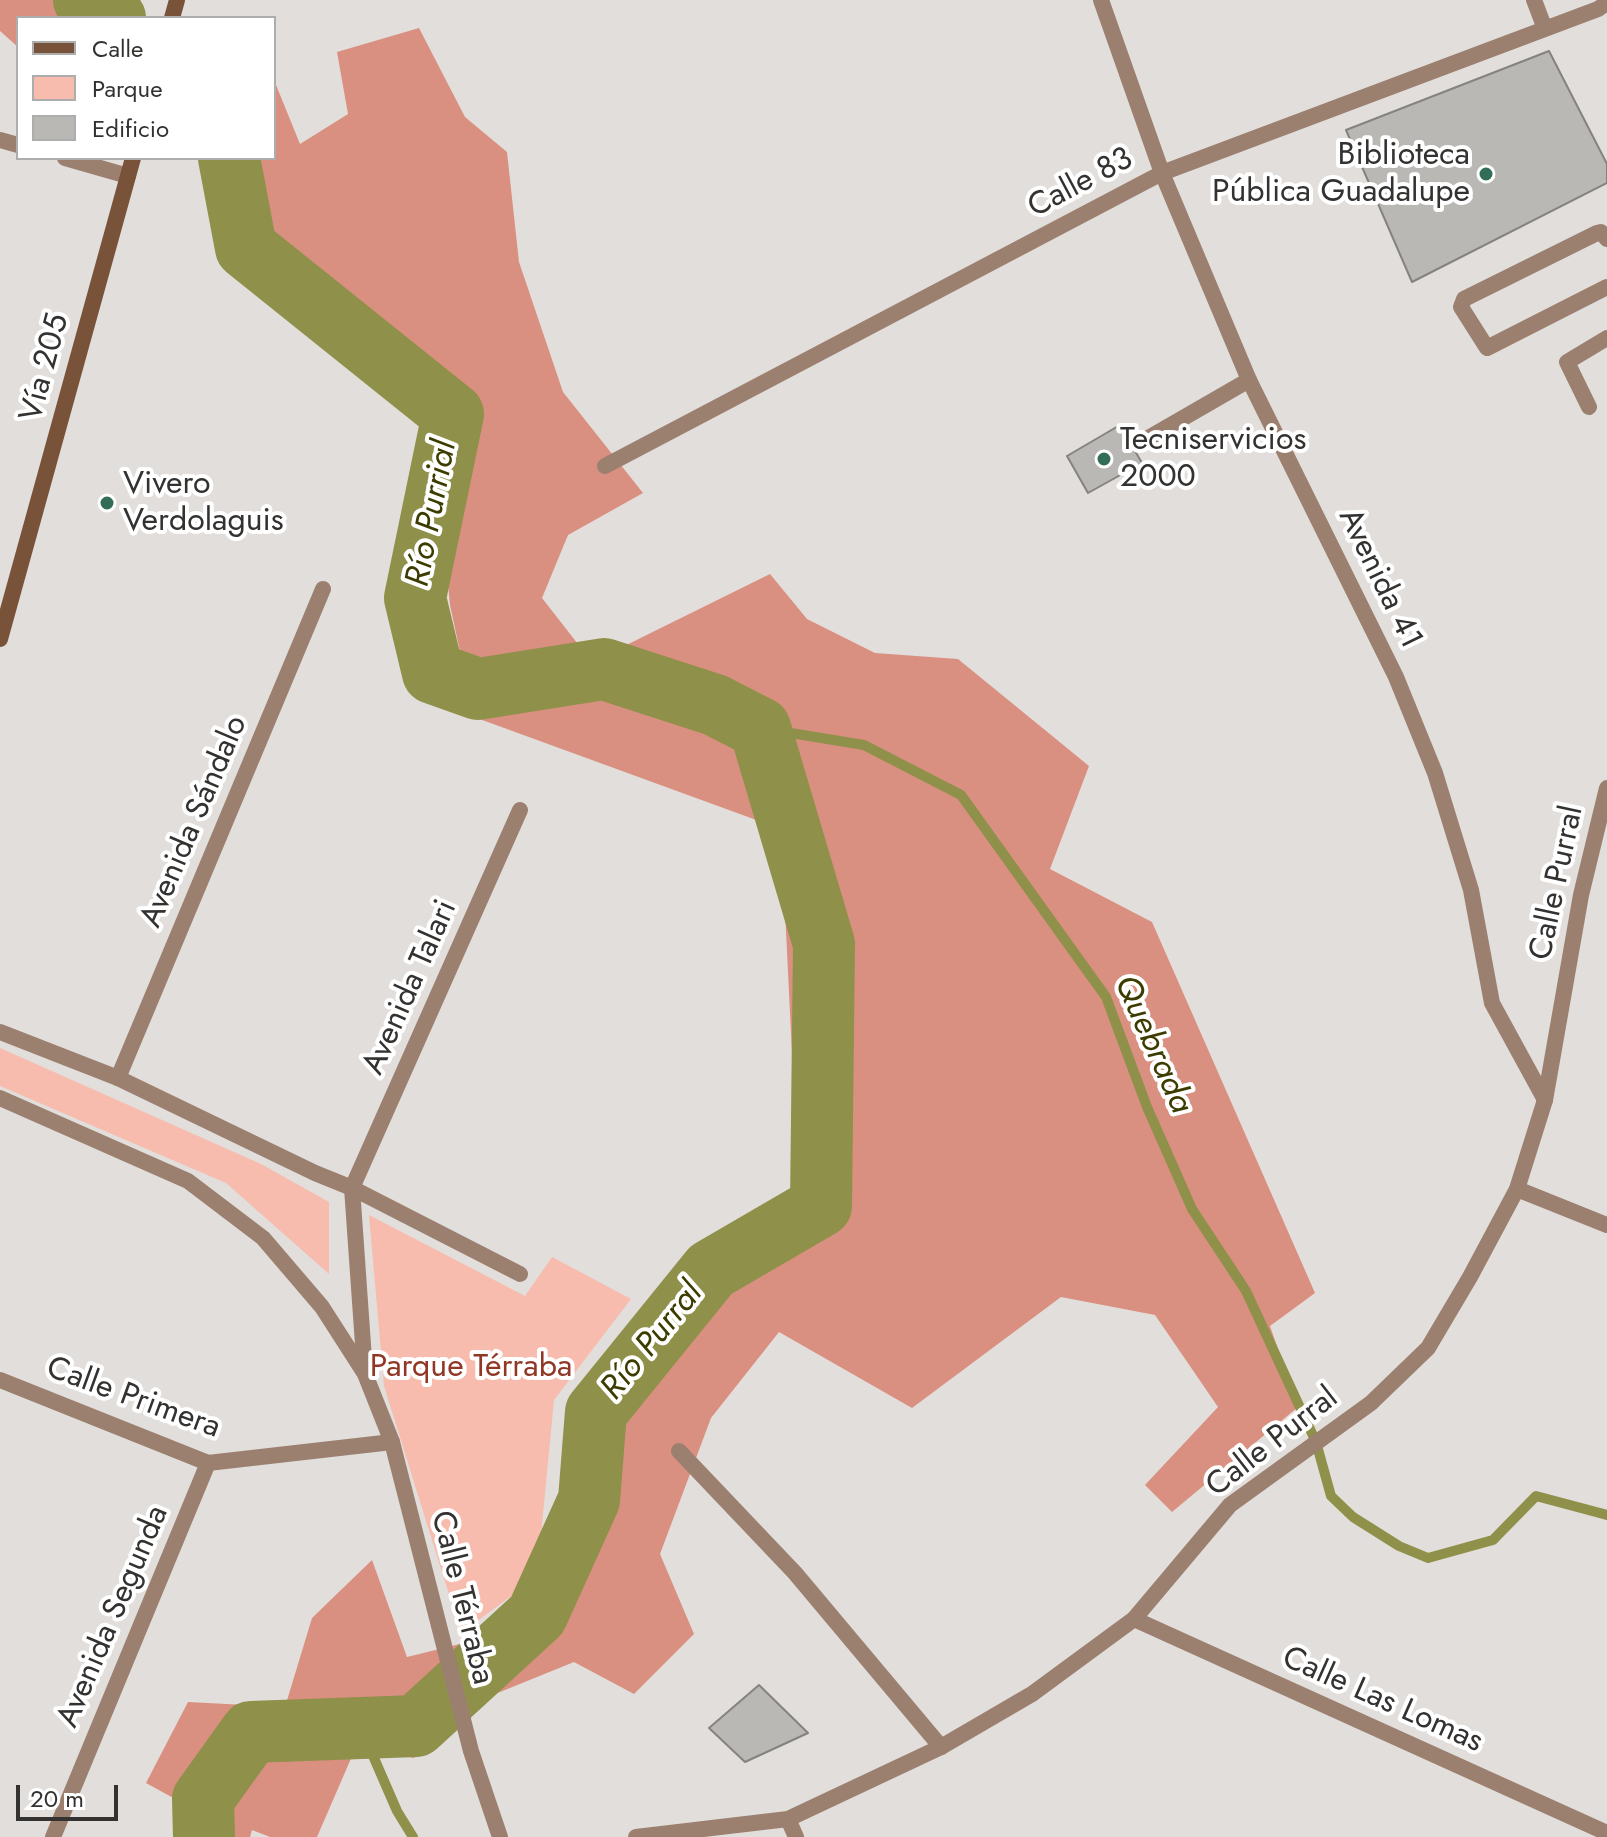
<!DOCTYPE html>
<html>
<head>
<meta charset="utf-8">
<style>
  body { margin:0 }
  #map { position:relative; width:1607px; height:1837px; overflow:hidden; background:#e2dedb; font-family:Jost,sans-serif }
  canvas { display:block }
  .legend { position:absolute; left:16px; top:16px; width:260px; height:144px; box-sizing:border-box; background:#fff; border:2px solid #adadad; margin:0; padding:10px 14px; list-style:none; font-size:24px; color:#333231 }
  .legend li { display:flex; align-items:center; gap:16px; height:40px }
  .legend b { width:40px; border:2px solid #adadad }
  .scale { position:absolute; left:16px; top:1785px; width:102px; height:36px; box-sizing:border-box; border:4px solid #333231; border-top:0; padding-left:10px; font-size:24px; line-height:28px; white-space:nowrap; color:#333231; -webkit-text-stroke:6px #fff; paint-order:stroke }
</style>
</head>
<body>
<div id="map">
<canvas width="1607" height="1837"></canvas>
<ul class="legend">
<li><b style="height:10px;background:#79523a"></b>Calle</li>
<li><b style="height:22px;background:#f7bcae"></b>Parque</li>
<li><b style="height:22px;background:#b9b8b4"></b>Edificio</li>
</ul>
<div class="scale">20 m</div>
</div>
<script>
const c = document.querySelector('canvas').getContext('2d');
c.lineJoin = 'round';
function paint(path, color) { c.fillStyle = color; c.fill(path, 'evenodd'); }
function strokePath(path, color, width, dash) { c.strokeStyle = color; c.lineWidth = width; c.lineCap = dash ? 'butt' : 'round'; c.setLineDash(dash || []); c.stroke(path); }
function write(font, color, halo, rows, align = 'center') {
  c.font = font + ' Jost,sans-serif'; c.lineWidth = 8; c.setLineDash([]); c.textBaseline = 'middle'; c.strokeStyle = halo; c.fillStyle = color; for (const [text, x, y, turn = 0] of rows) {
    c.save(); c.translate(x, y); c.rotate((+turn || 0) * Math.PI / 180); c.textAlign = isNaN(turn) ? turn : align; if (halo) c.strokeText(text, 0, 0); c.fillText(text, 0, 0); c.restore();
  }
}
paint(new Path2D(`
  M0,1048L261,1164L329,1202V1274L226,1183L0,1086Z
  M369,1215L525,1296L552,1257L631,1299L554,1400L537,1577L461,1633L384,1386Z`), '#f7bcae');
paint(new Path2D(`
  M0,0H137L129,18H18V47L0,31Z
  M419,28L465,117L507,152L519,262L563,392L643,493L568,535L542,598L592,662L770,574L807,619L875,653L958,659L1089,766L1050,869L1152,922L1315,1293L1270,1326L1298,1407L1172,1512L1145,1485L1218,1407L1155,1315L1061,1297L912,1408L779,1332L711,1418L660,1554L694,1634L634,1694L574,1662L473,1703L414,1758L356,1747L317,1837H270L252,1830L250,1837H197L188,1806L146,1783L188,1702L285,1707L312,1618L372,1560L407,1657L476,1640L539,1594L570,1439L799,1197L781,829L474,717L450,605L432,423L300,310L233,219L219,158H274V80L300,144L348,114L337,52Z`), '#da9080');
strokePath(new Path2D(`
  M760,728L864,745L961,795L1106,997L1147,1107L1192,1209L1246,1291L1316,1442L1331,1496L1353,1517L1399,1546L1428,1558L1493,1540L1536,1496L1607,1515
  M361,1728L397,1811L413,1837`), '#8f9049', 10);
strokePath(new Path2D(`
  M84,0L115,18
  M204,1837L203,1799L251,1732L416,1726L537,1615L589,1500L596,1412L711,1270L821,1206L824,944L760,728L715,705L604,669L478,689L433,673L415,598L453,414L246,248L229,158`), '#8f9049', 62);
const building = new Path2D(`
  M1549,51L1607,164V183L1412,282L1346,130Z
  M1120,425L1142,463L1088,493L1067,456Z
  M759,1685L808,1733L745,1762L709,1728Z`);
paint(building, '#b9b8b4');
strokePath(building, '#84837f', 2);
strokePath(new Path2D(`
  M1607,239L1601,232L1597,233L1464,299L1461,307L1487,348L1607,287
  M1589,407L1567,362L1607,338
  M1145,440L1249,380
  M679,1451L795,1573L941,1747`), '#9b7f6f', 16);
strokePath(new Path2D(`
  M1101,0L1162,173L1249,380L1396,677L1435,773L1471,890L1492,1003L1545,1100
  M1534,0L1545,29
  M0,140L18,145
  M65,158L128,176
  M605,466L1162,173L1598,9L1607,3
  M118,1078L323,589
  M1517,1189L1607,1225
  M520,1274L352,1188L520,810
  M0,1380L208,1463L392,1442
  M1134,1619L1607,1833
  M788,1819L796,1837
  M53,1837L208,1463`), '#9b7f6f', 16);
strokePath(new Path2D(`
  M0,1032L118,1078L315,1173L352,1188L365,1373
  M0,1098L188,1181L263,1238L322,1307L365,1374L392,1442L471,1751L500,1837
  M636,1837L788,1819L941,1747L1032,1694L1134,1619L1230,1505L1371,1403L1428,1348L1470,1277L1517,1189L1545,1100L1581,895L1607,788`), '#9b7f6f', 16);
strokePath(new Path2D(`
  M172,18L177,0
  M0,639L133,158`), '#79523a', 16);
for (const [x, y, r, color] of [
  [1486,174,8,"#326d57"],
  [1104,459,8,"#326d57"],
  [107,503,8,"#326d57"]
]) { const dot = new Path2D(); dot.arc(x, y, r, 0, 2 * Math.PI); c.fillStyle = color; c.fill(dot); strokePath(dot, '#fff', 3); }
write('32px', '#333231', '#fff', [
  ["Biblioteca",1470,156,"right"],
  ["Pública Guadalupe",1470,193,"right"],
  ["Tecniservicios",1120,441],
  ["2000",1120,478],
  ["Vivero",123,485],
  ["Verdolaguis",123,522]
], 'left');
write('32px', '#333231', '#fff', [
  ["Calle 83",1081,184,-28],
  ["Vía 205",46,368,-75],
  ["Avenida 41",1379,579,64],
  ["Avenida Sándalo",195,822,-67],
  ["Calle Purral",1558,883,-78],
  ["Avenida Talari",411,988,-66],
  ["Calle Primera",133,1399,20],
  ["Calle Purral",1273,1443,-38],
  ["Calle Térraba",461,1598,76],
  ["Avenida Segunda",114,1617,-67],
  ["Calle Las Lomas",1382,1701,24]
]);
write('32px', '#903725', '#fff', [
  ["Parque Térraba",471,1368]
]);
write('italic 34px', '#3c3c01', '#fff', [
  ["Río Purrial",433,514,-79],
  ["Quebrada",1152,1045,66],
  ["Río Purral",653,1342,-51]
]);
</script>
</body>
</html>
